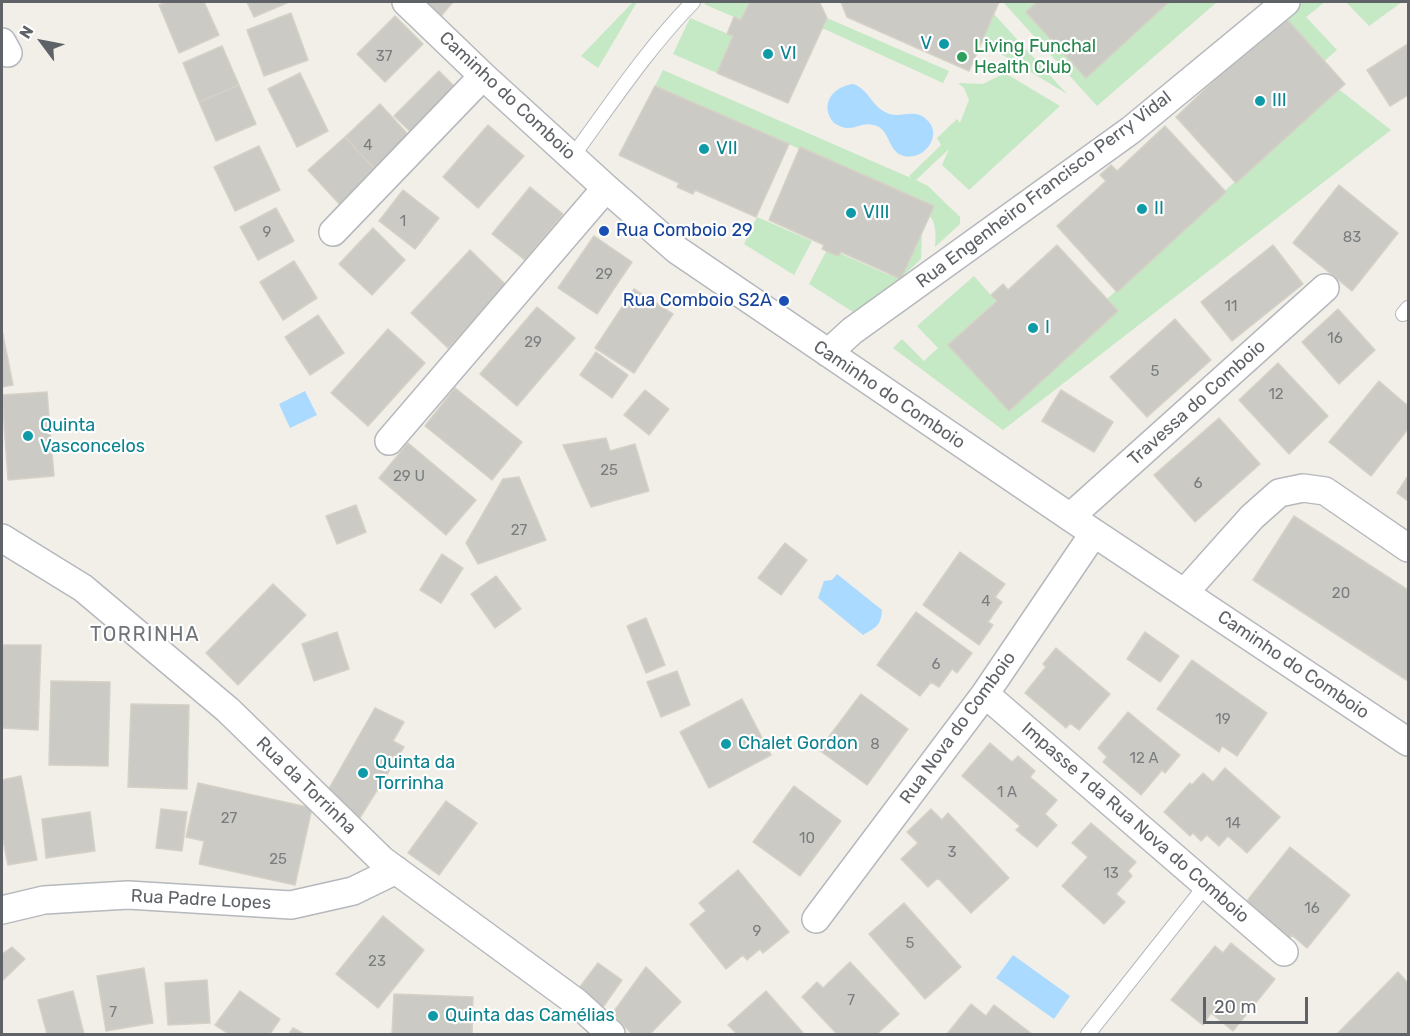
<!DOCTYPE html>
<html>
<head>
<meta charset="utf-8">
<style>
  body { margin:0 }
  #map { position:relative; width:1410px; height:1036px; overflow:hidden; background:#f1efe8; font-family:Rubik,sans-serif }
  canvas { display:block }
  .frame { position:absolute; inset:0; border:3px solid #5f6368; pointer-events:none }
  .north { position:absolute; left:12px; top:12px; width:60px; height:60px; -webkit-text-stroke:4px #fff; paint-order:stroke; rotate:302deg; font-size:16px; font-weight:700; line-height:24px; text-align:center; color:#5f6368 }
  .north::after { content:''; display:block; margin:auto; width:21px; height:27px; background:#5f6368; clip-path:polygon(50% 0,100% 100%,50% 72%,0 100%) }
  .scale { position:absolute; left:1203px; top:997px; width:105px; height:27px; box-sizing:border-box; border:3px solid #5f6368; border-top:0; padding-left:8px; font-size:18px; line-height:21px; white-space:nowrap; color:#5f6368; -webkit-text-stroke:4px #fff; paint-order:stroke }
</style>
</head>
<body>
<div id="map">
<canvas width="1410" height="1036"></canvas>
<div class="frame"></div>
<div class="north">N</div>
<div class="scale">20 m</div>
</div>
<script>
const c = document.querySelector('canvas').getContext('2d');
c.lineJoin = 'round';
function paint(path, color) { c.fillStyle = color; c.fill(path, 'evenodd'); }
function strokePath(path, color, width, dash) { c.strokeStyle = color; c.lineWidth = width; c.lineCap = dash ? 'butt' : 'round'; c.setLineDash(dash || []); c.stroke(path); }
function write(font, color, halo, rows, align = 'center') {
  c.font = font + ' Rubik,sans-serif'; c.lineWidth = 4.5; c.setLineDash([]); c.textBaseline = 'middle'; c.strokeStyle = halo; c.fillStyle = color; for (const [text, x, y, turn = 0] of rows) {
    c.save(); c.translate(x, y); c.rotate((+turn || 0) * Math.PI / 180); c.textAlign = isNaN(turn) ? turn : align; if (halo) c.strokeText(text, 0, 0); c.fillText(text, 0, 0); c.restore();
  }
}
paint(new Path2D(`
  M633,2H637L598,68L581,56Z
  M707,2H750L741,20L704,4Z
  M978,2H983L1067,94L965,32Z
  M1003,2H1037L1026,12L1086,77L1169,2H1217L1097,106Z
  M1281,2H1325L1306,17L1337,50L1314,70L1391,130L1003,430L893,348L902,339L924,361L938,348L917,326L974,276L996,301L948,345L1009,411L1118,311L1107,299L1324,100L1255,25Z
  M1346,2H1402L1369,26Z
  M690,18L733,36L717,73L673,54Z
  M827,18L949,71L943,83L822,28Z
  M663,70L911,178L909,176L938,148L941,145L937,138L957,119L960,123L969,100L964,88L958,83L983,84L1005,73L1060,106L969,190L942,165L949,149L916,180L928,186L960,217V224L935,247C936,235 937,220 926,213L929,205L655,86Z
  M757,217L812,241L794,275L744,244Z
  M912,223L922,232L921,259L861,317L809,284L828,248L889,275Z`), '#c5e8c5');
paint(new Path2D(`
  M853,84C869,89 871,106 887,113C900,119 914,108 926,119C944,134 925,161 904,156C887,152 891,129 874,125C858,121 853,135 834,123C819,105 832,87 853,84Z
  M305,391L317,415L290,428L279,404Z
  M837,574L882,610C881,626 876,627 863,635L818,598L824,581L832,580Z
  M1013,955L1070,996L1054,1019L996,978Z`), '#aadaff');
const building = new Path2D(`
  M167,2H204L219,35L179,53L159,5Z
  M247,2H289L254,17Z
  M411,2H453L436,22Z
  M750,2H816L820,3L827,18L788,103L717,73L733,36L727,34L734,17L741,20Z
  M841,2H999L969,71L847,17Z
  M1037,2H1169L1086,78L1026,12Z
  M291,13L308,60L264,76L247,30Z
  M395,16L423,44L385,82L357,54Z
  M1284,16L1345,84L1236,183L1176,117L1223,72L1219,66L1230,57L1235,62Z
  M1408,44V95L1390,106L1367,70Z
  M222,46L239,85L199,102L183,63Z
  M439,71L459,91L415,136L394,116Z
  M300,73L328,131L297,147L268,89Z
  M239,85L256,124L216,141L199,102Z
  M655,86L789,144L756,217L695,190L693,194L677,187L679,183L619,155Z
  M380,104L415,142L379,174L345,137Z
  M488,125L524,156L478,208L443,177Z
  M1165,126L1226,192L1117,292L1057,226L1106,181L1100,175L1111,165L1117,171Z
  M345,137L379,174L343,208L308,170Z
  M259,146L280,190L235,211L214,167Z
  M800,147L934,206L901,279L841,252L838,256L822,249L824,245L769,220Z
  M1339,185L1398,233L1352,291L1293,243Z
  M530,187L563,214L525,260L492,234Z
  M403,190L439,218L415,249L379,221Z
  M276,208L294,241L258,260L240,227Z
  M373,228L405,260L372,295L339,264Z
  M594,236L632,262L597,314L558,288Z
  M1057,245L1118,311L1009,411L948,345L997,301L991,295L1003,284L1008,290Z
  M1273,245L1303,284L1232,341L1201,302Z
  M470,250L507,286L448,348L411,313Z
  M294,261L317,298L283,320L260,282Z
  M634,289L673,314L634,373L595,348Z
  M537,307L575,338L517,406L480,374Z
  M1338,309L1375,350L1339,384L1302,342Z
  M318,315L344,353L310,375L285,337Z
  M1175,319L1211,360L1147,417L1110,377Z
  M388,329L425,363L368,426L331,393Z
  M2,330L13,385L2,387Z
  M596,352L628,375L612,398L580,375Z
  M1278,363L1328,416L1289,454L1239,400Z
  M1379,381L1408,406V429L1371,476L1329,442Z
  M455,388L522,442L492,480L425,426Z
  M645,390L669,409L649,435L624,415Z
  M1061,390L1113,422L1094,452L1042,421Z
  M47,392L54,476L8,480L2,395Z
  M1219,418L1260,464L1195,522L1154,475Z
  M606,438L610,451L635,444L649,491L591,507L563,445Z
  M408,443L476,500L446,535L379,478Z
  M1408,476V501L1397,493Z
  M519,477L546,540L478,564L466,543L503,479Z
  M356,505L366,532L337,544L326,516Z
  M1294,516L1408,590V681L1253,580Z
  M785,543L807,560L781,595L758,578Z
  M960,552L1005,584L995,597L1002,602L988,622L993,625L979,645L923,605Z
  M442,554L463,568L441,603L420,590Z
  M496,576L521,609L495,628L471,594Z
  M273,584L306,615L238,685L206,653Z
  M916,612L972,653L957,673L952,669L939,687L931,682L920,696L877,665Z
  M646,618L665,665L646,673L627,626Z
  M337,632L349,669L314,681L302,644Z
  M1145,632L1179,656L1160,682L1127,659Z
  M2,645H41L38,730L2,728Z
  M1056,648L1110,694L1079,730L1070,723L1066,728L1025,693L1046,667L1043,664Z
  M1192,660L1267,713L1237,756L1222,746L1219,752L1157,709Z
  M677,671L690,705L661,717L647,682Z
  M51,681L110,682L108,766L49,765Z
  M861,694L908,729L867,785L819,750Z
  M742,699L771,755L709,788L680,732Z
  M131,704L189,705L187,789L128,787Z
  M375,708L404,722L393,741L404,747L356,824L323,799Z
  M1128,712L1180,755L1165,773L1162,770L1141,795L1103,762L1107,757L1098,748Z
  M990,743L1012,762L1018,756L1035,771L1030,777L1057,800L1045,814L1057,825L1037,847L1016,830L1020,826L962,776Z
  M1225,768L1280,817L1247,853L1228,836L1219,846L1207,835L1201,841L1193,833L1190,836L1164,812L1190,783L1192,785L1203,773L1213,782Z
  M21,776L37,860L8,865L3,840L2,841V780Z
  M198,783L312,808L295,885L199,864L204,841L186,837Z
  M794,786L841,821L800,876L753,842Z
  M446,801L477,823L439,875L408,853Z
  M161,809L187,812L182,851L156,848Z
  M931,809L942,820L948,813L1009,878L971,913L938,878L928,887L901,859L918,843L907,832Z
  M90,812L95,851L46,858L42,819Z
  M1091,823L1136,862L1128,871L1132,876L1116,894L1125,902L1104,924L1062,886L1088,857L1072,843Z
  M1290,847L1350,895L1307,948L1292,935L1286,943L1239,911Z
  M738,870L789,932L763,953L760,949L747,960L743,955L726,969L690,924L706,911L699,903Z
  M904,903L961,967L925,999L869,934Z
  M383,916L424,950L378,1008L336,974Z
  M1231,943L1275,979L1233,1031L1211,1013L1203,1025L1171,1000L1215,946L1223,953Z
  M12,947L25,959L2,981V954Z
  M850,962L899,1014L878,1033L879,1034H837L802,997L817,982L823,988Z
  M598,963L622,980L601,1010L576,992Z
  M646,967L681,1002L650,1034H632L612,1014Z
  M144,968L153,1023L106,1031L97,976Z
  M1398,972L1408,983V1034H1337Z
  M207,980L210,1023L168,1025L165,983Z
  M73,991L84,1034H47L38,1000Z
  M240,991L280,1019L270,1034H229L215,1025Z
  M766,991L804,1034H737L728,1025Z
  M394,994L473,997L472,1034H392Z
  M971,1004L986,1016L994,1005L1032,1034H947Z
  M293,1028L304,1034H289Z`);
paint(building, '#cccac5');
strokePath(building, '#d6d1c6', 1.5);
const service = new Path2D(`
  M572,157C611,104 647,49 693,2
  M1403,314L1408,308
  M1088,1034L1206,885`);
const minor = new Path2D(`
  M406,2L483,76L606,188L677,250L1070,517L1408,742
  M2,42L8,53
  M333,232L483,76
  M828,353L852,331L1131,130L1286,2
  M389,441L606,188
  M1070,517L1325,288
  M2,538L83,588L228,710L382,860L576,1002L611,1034
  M1185,592L1252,517L1279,493L1303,488L1325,491L1408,548
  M985,694L1284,952
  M2,910L44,900L128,895L291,905L353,891L396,870
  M816,919L985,694L1094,533`);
strokePath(service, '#b5b8bc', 16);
strokePath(minor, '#b5b8bc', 30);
strokePath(service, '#fff', 14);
strokePath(minor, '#fff', 27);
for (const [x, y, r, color] of [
  [944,44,6,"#0f9aa8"],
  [768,54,6,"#0f9aa8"],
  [962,57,6,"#2e9e5b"],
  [1260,101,6,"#0f9aa8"],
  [704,149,6,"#0f9aa8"],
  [1142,209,6,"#0f9aa8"],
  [851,213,6,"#0f9aa8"],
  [604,231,6,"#1a4fb4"],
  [784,301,6,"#1a4fb4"],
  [1033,328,6,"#0f9aa8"],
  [28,436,6,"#0f9aa8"],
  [726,744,6,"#0f9aa8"],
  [363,773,6,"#0f9aa8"],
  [433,1016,6,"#0f9aa8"]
]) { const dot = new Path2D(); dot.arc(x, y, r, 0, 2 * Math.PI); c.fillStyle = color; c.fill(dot); strokePath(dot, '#fff', 2); }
write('15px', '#7a7d7f', null, [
  ["37",384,57],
  ["4",368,146],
  ["1",403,222],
  ["9",267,233],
  ["83",1352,238],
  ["29",604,275],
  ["11",1231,307],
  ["16",1335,339],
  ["29",533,343],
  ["5",1155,372],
  ["12",1276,395],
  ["25",609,471],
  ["29 U",409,477],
  ["6",1198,484],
  ["27",519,531],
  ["20",1341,594],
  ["4",986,602],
  ["6",936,665],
  ["19",1223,720],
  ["8",875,745],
  ["12 A",1144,759],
  ["1 A",1007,793],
  ["27",229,819],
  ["14",1233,824],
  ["10",807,839],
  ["3",952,853],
  ["25",278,860],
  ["13",1111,874],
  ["16",1312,909],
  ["9",757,932],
  ["5",910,944],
  ["23",377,962],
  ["7",851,1001],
  ["7",113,1013]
]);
write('18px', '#0d838f', '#fff', [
  ["V",932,44,"right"],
  ["VI",780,54],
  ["III",1272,101],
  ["VII",716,149],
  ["II",1154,209],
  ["VIII",863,213],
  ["I",1045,328],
  ["Quinta",40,426],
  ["Vasconcelos",40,447],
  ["Chalet Gordon",738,744],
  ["Quinta da",375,763],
  ["Torrinha",375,784],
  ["Quinta das Camélias",445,1016]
], 'left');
write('18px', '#27864d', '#fff', [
  ["Living Funchal",974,47],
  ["Health Club",974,68]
], 'left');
write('18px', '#5f6368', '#fff', [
  ["Caminho do Comboio",507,96,43],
  ["Rua Engenheiro Francisco Perry Vidal",1044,190,-37],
  ["Caminho do Comboio",889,395,34],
  ["Travessa do Comboio",1197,403,-42],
  ["Caminho do Comboio",1293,665,34],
  ["Rua Nova do Comboio",958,728,-54],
  ["Rua da Torrinha",306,786,44],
  ["Impasse 1 da Rua Nova do Comboio",1135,823,41],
  ["Rua Padre Lopes",201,900,3]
]);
write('18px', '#164399', '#fff', [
  ["Rua Comboio 29",616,231],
  ["Rua Comboio S2A",772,301,"right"]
], 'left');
c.letterSpacing = '1.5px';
write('20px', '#70757a', '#fff', [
  ["TORRINHA",145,635]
]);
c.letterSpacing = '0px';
</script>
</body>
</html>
